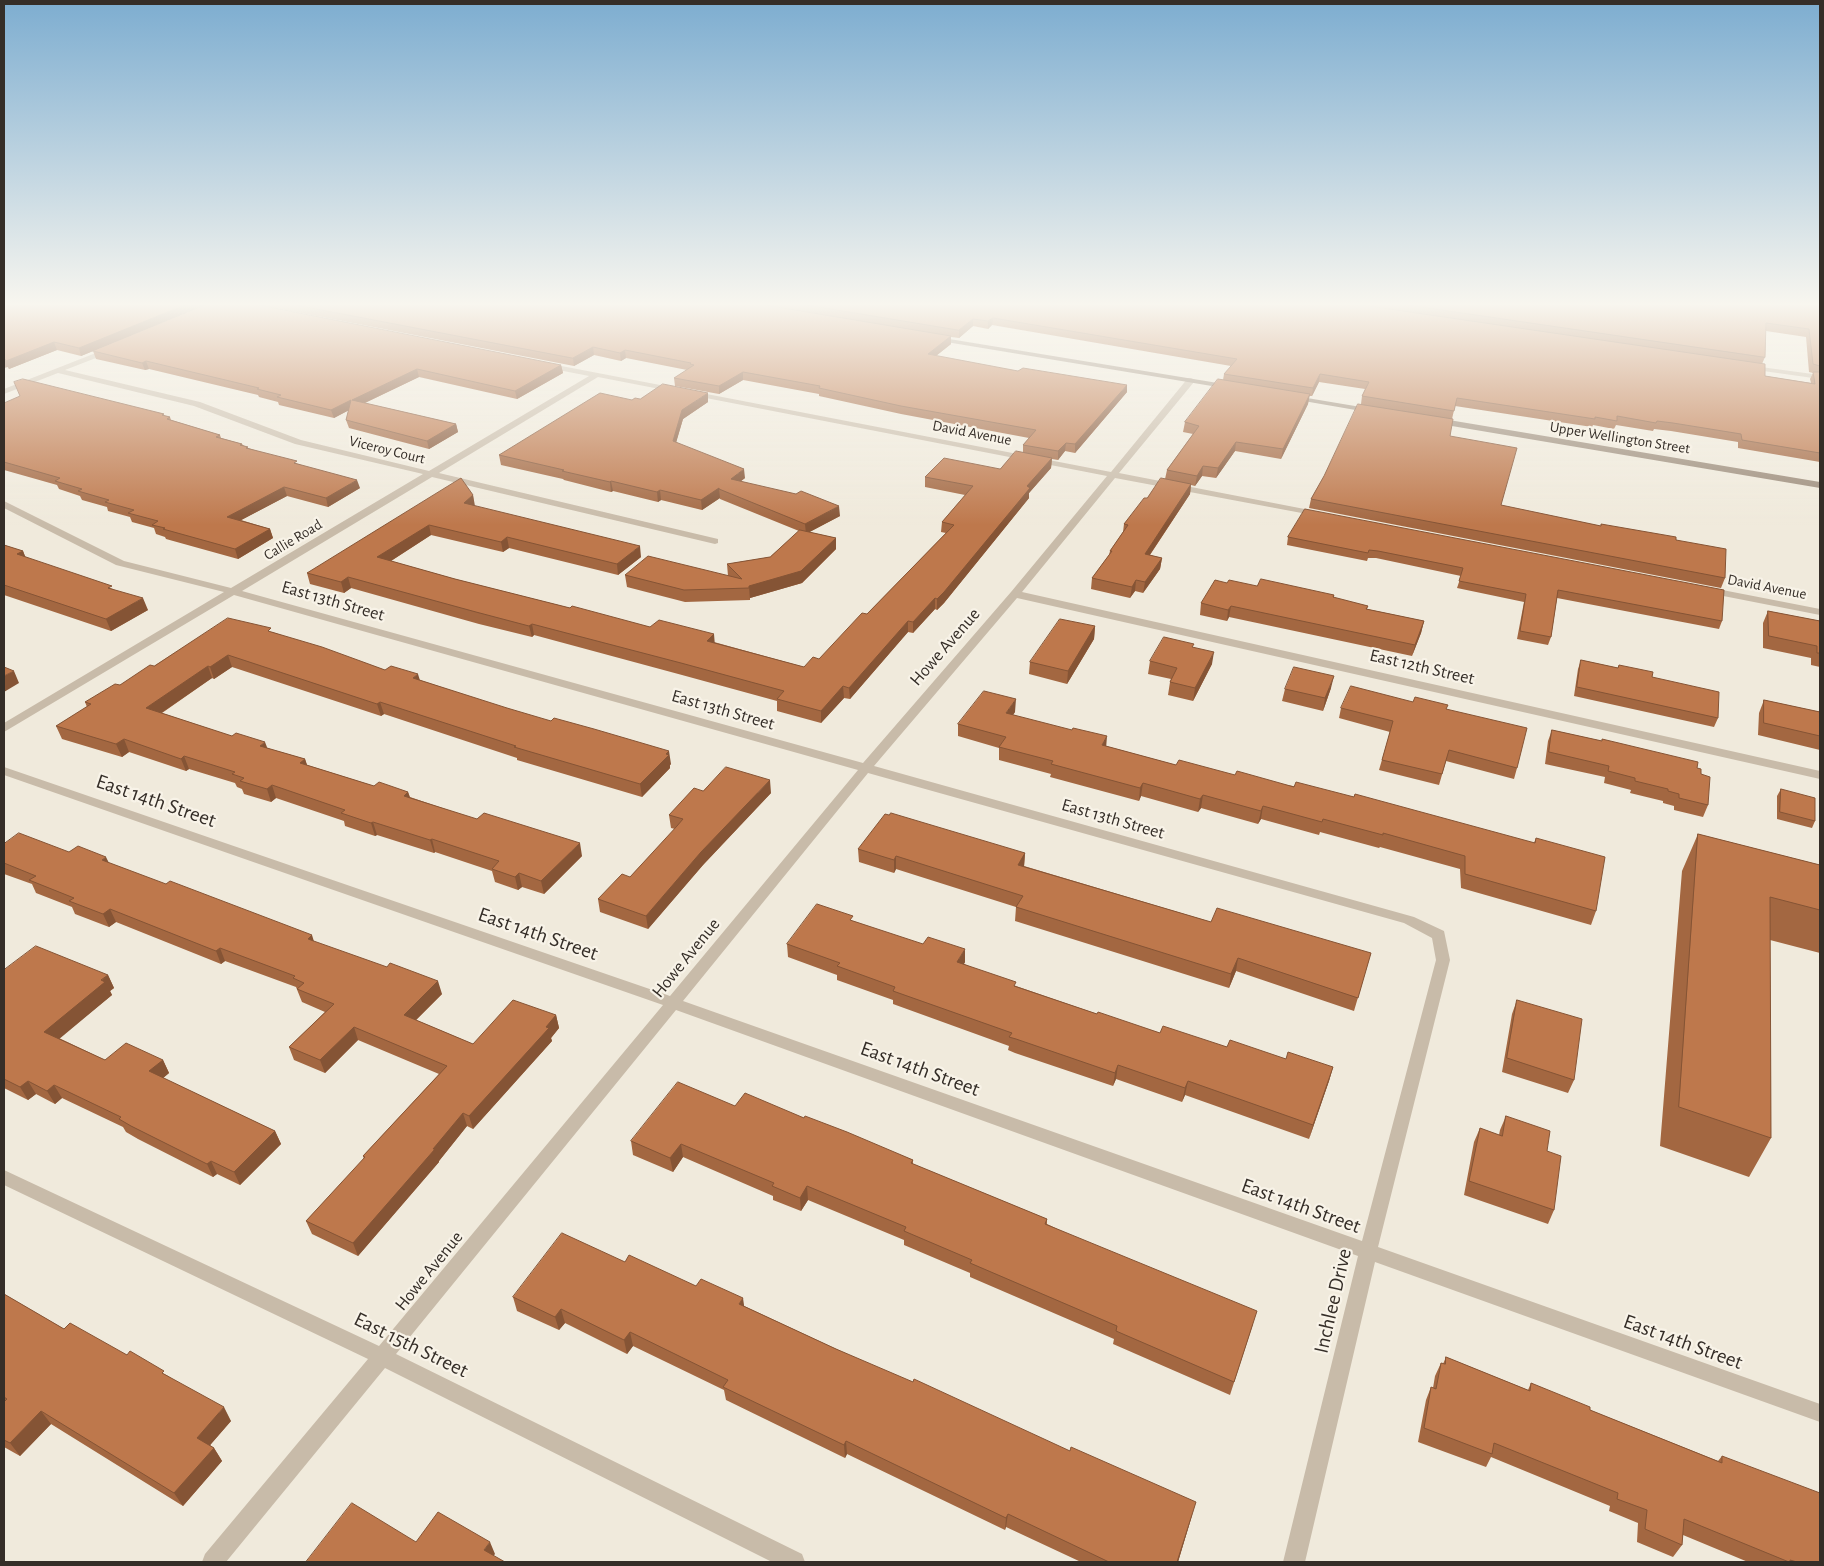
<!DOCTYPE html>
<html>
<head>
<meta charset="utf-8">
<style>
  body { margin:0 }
  #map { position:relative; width:1824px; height:1566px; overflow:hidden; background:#f0eadc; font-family:"Alegreya Sans",sans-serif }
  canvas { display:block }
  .frame { position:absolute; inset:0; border:5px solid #352e28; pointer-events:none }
</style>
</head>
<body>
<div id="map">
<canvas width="1824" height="1566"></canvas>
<div class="frame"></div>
</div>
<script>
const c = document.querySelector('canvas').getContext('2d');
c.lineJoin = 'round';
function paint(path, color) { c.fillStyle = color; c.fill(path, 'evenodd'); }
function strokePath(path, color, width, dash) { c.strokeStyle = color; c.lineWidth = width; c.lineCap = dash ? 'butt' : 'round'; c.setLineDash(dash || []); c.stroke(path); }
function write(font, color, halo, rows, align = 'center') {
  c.font = font + ' "Alegreya Sans",sans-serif'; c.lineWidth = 4.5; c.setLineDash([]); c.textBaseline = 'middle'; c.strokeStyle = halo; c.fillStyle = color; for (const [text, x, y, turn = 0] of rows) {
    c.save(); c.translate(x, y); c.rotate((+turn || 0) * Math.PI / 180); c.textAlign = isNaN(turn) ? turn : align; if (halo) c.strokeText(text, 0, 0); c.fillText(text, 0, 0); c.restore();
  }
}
paint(new Path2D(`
  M111,347H114V351L65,370L200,402L301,440L429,471L589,376L543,367L542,365L546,363L1111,472L1188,378H1191L1195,380L1194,382L1119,473L1320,512L1323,513V517L1115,478L1022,592L1820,771V779L1017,598L874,766L1414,917L1444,931L1450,960L1378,1247L1820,1404V1422L1375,1262L1305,1562H1283L1358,1256L676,1010L396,1354L802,1554L805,1562H772L385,1368L226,1562H202L205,1554L368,1359L4,1185V1170L379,1346L663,1005L4,775V767L670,996L858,770L234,595L4,732V723L224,592L116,565L4,508V501L124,561L231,588L423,474L295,444L194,406L58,373L4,394V389ZM598,377L1107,476L1011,592L863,763L242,591L432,477L715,544L718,543V539L439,473ZM868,773L1404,923L1432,938L1436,960L1362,1241L683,1001Z
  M1746,365L1820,375V379L1749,369L1745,367Z
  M1707,587L1820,609V615L1703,592L1702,590L1703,588Z`), '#c8bba9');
paint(new Path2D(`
  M931,336L1230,385L1234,387L1230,389L934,340L930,338Z
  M1289,395L1373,409L1377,411L1373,413L1292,399H1289Z
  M1437,418L1820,482V488L1434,423V419Z`), '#9b8b7a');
paint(new Path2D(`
  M4,305H205L81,356L57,350L9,369L8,367Z
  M260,305H1820V462L1738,448V442L1671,431L1654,429L1653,431L1616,425L1614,429L1593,425L1592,427L1455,406L1452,419L1450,436L1501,505L1600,526L1676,540L1725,578L1721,588L1309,508L1311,499L1324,476L1361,404L1362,396L1365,389L1319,382L1312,396H1309L1308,404L1281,459L1235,451L1216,478L1202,476L1195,486L1191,485L1190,494L1150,555L1162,558L1160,569L1143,593L1135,591L1130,598L1091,589L1092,578L1109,555L1110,551L1123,532L1124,524L1165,479L1167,470L1193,434L1183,432L1185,422L1223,380L1224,374L1231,366L992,325L988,329L973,326L959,338L951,337V344L936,356L1127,392L1075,453L1065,451L1058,460L1052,459L1051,468L1029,493V498L944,603L937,610L935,609L913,633L908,632L850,699L844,698L821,723L777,711V701L682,675L534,635L532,637L479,624L351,588L344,593L310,584L307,573L473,495L474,506L641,557L618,575L513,549L509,548L503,552L431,535L391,561L455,579L570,608L650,627L714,634V642L804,667L819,659L867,614L946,533L941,532L942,522L965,495L925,487V477L1000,469L1023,452V445L1029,438L901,414L819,396V394L743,380L719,394L675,386L674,378L687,370L626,358L621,361L594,355L574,366ZM1766,331L1806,337L1809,372L1813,373L1810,379L1811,383L1765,376L1762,364L1765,357Z
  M93,351L561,365L563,373L517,399L419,377L365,403L456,424L458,432L429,449L349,428L346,420L349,410L334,418L279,405L278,402L259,397L258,395L149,369L145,370L96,359Z
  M640,399L708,402L683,419L676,442L745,478L741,481L840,516L809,532L836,538V549L802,583L750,598V600L685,602L627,587L625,575L728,576L727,564L770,557L799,531L720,499V498L702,510L661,500L658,502L613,491L611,492L564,480L563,479L501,465L499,455L632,400Z
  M4,403L165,416L170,417L171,420L220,435L221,438L242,444L243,445L248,448L298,464L360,488L328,507L287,496L241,520L270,529L273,538L238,559L166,539L165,537L156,534L154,528L132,522L130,517L108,511L107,507L82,500L80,496L59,489L57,485L4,470Z
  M1305,509L1722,621L1719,629L1557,598L1551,637L1548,645L1517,639L1524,602L1457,588L1461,576L1376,558H1368L1367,561L1287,545L1288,537Z
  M4,545L23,551L25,557L113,589L148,610L111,631L4,595Z
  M1227,583L1334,595V598L1368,606L1367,609L1424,621L1421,633L1412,656L1229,617L1227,621L1200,615L1201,603Z
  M1768,611L1820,621V667L1811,665V658L1763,648V623Z
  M1095,626L1094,639L1067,684L1029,674L1030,662Z
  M272,632L385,670L420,680L671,764L670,765V768L642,797L517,760V758L384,714L381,716L232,667L214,679L212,678L162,713L267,748L305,759L307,765L374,786L408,792L410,797L582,856L544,894L522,887L518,890L495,882L492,871L435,852L434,853L377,835L375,836L345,826L344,821L276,798L271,802L244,794L242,789L237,787L235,783L189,769L186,771L129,752L122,757L62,739L56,726L87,707L85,702L120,685L154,666Z
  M1194,648L1212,664L1193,701L1168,695L1170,682L1171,679L1148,674L1150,661Z
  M1581,660L1618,668L1619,665L1718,718L1714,727L1574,696L1578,669Z
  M1331,688L1323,711L1282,701L1285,689Z
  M1764,700L1820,712V750L1758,735L1759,713Z
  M1413,702L1446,709L1517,768L1514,779L1446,761L1439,785L1379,770L1390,732L1339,718L1341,708Z
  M1015,712L1013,715L1106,746L1176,765L1354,797L1534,843L1536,838L1596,911L1591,925L1461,888L1460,869L1380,847L1379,848L1320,832L1319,835L1261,819L1258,824L1201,808L1198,812L1141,796L1139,801L1050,777L1051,774L999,760V748L958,736V724Z
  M1552,730L1602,741V739L1697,768L1701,774L1708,805L1703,817L1674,810V806L1663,803V801L1630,793L1631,790L1604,783L1605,777L1545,764L1548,741Z
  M1781,789L1815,821L1812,828L1777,819V796Z
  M703,791L771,793L703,865L648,929L600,912L598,899L630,877L675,829L671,828L669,815Z
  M1698,834L1820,865V953L1770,940L1771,1138L1749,1177L1660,1146L1682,871Z
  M4,844L69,852L109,863L314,942L442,994L416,1020L473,1044L556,1015L559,1028L551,1038L552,1041L473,1129L467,1126L439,1161V1162L358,1256L312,1234L306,1221L364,1159L363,1156L439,1074L358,1040L325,1073L294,1060L289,1047L325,1012L302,1002L296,987L225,961L221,964L116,922L109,927L75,914L72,907L36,893L32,884L4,874Z
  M858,849L1025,853L1024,866L1211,922L1371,953L1354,1011L1236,971L1229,988L1015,921L1016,907L896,869L894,873L859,862Z
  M853,921L965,962L964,964L1016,986L1097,1014L1160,1033L1286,1059L1333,1067L1329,1081L1309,1139L1185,1095L1182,1102L1116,1079L1113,1086L1015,1053L1008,1050L1009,1046L893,1004V1000L837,980V975L788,957L787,944Z
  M4,970L108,975L114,988L110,991L112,995L59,1038L105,1060H163L169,1073L163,1078L275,1131L281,1144L240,1185L217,1174L213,1177L138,1139L126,1132L123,1127L62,1098L55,1104L36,1094L28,1100L4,1088Z
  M1517,1000L1574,1080L1568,1093L1502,1072L1512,1014Z
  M735,1106L804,1118L913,1160V1164L1047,1219V1224L1253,1324L1230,1395L1113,1344L1114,1339L970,1277V1273L904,1245V1240L808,1200L801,1211L773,1200V1196L683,1157L673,1172L633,1155L631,1141Z
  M1506,1116L1547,1151L1554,1210L1548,1224L1464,1195L1474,1142L1480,1128L1499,1135L1500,1130Z
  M625,1262L696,1286L744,1306L1192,1515L1178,1562H1081L1006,1527L1005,1530L847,1454L845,1458L726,1400L724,1390L633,1346L627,1354L565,1323L559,1330L517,1311L513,1297Z
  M4,1294L64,1329L127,1355L168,1376L231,1421L210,1445L214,1448L222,1461L183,1506L51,1424L20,1456L4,1447Z
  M1446,1357L1528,1390L1531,1383L1590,1410L1718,1461L1722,1456L1820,1562H1748L1683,1535L1682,1545L1673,1557L1637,1542L1638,1523L1609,1511L1610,1506L1491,1457L1486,1467L1418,1442L1426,1400L1431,1387L1433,1388L1435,1376L1441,1363L1443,1364Z`), '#a36741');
paint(new Path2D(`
  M185,305H205L81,356L79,348Z
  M993,318L992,325L988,329V321Z
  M973,319V326L959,338V330Z
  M951,336V344L928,362V354Z
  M54,342L57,350L9,369L8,367L4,368V359Z
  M593,347L594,355L574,366L573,358Z
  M625,350L626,358L621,361L620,353Z
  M146,361L149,369L145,370L142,363Z
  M561,365L563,373L517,399L515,391Z
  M417,369L419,377L354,408L352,400Z
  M743,372V380L719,394V386Z
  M1320,374L1319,382L1312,396L1313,388Z
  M1127,385V392L1075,453V444Z
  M708,393V402L683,419L674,450L673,441L682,410Z
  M1310,394L1308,404L1281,459L1283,449Z
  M351,400L353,408L334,418L331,410Z
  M456,424L458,432L429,449L427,441Z
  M1236,442L1235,451L1216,478L1218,468Z
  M1066,443L1065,451L1058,460V451Z
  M1052,458L1051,468L1029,493V498L944,603L937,610V599L1027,486Z
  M1203,466L1202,476L1195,486L1197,476Z
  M744,469L745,478L732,488L731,479Z
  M357,480L360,488L328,507L326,498Z
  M611,481L613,491L611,492L610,482Z
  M1191,484L1190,494L1143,565L1145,554Z
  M284,487L287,496L230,526L227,517Z
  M719,488L720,498L702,510L701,500Z
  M660,490L661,500L658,502L657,492Z
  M473,495L475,506L466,514L464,503Z
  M839,506L840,516L806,534L805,524Z
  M429,525L431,535L380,568L377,557Z
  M270,529L273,538L238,559L235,549Z
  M507,537L509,548L503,552L501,542Z
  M836,538V549L802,583L750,598V600L749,586Z
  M640,546L641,557L618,575L617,564Z
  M23,551L28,563L17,554Z
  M1162,558L1160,569L1143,593L1145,582Z
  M348,577L351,588L344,593L341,582Z
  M1136,580L1135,591L1130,598L1132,587Z
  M143,598L148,610L111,631L106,619Z
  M935,598V609L913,633V622Z
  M1231,606L1229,617L1227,621L1228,610Z
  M908,621V632L850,699L849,688Z
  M1424,621L1421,633L1412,656L1415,645Z
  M532,624L534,635L532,637L529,626Z
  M1095,626L1094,639L1067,684L1068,671Z
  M714,634L715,646L707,641Z
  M1214,652L1212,664L1193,701L1195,688Z
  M228,655L232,667L214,679L210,667Z
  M208,666L212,678L151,720L146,708Z
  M14,671L19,683L4,692V676Z
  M418,674L422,687L413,678Z
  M1334,676L1331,688L1323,711L1325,698Z
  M843,686L844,698L821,723V711Z
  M1016,699L1015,712L1005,726L1006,713Z
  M380,702L384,714L381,716L377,704Z
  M1107,736L1106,749L1102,745Z
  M124,739L129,752L122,757L116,744Z
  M265,742L270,755L260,746Z
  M669,751L671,764L670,765V768L642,797L640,784Z
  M184,756L189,769L186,771L181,759Z
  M305,759L309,771L300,763Z
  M770,780L771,793L703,865L648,929L646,916L701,852Z
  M1143,783L1141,796L1139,801L1140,788Z
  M272,785L276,798L271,802L267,789Z
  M408,792L412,805L404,796Z
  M1203,795L1201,808L1198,812L1200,799Z
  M1263,806L1261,819L1258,824L1261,811Z
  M373,822L377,835L375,836L371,823Z
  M432,839L435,852L434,853L430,840Z
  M580,843L582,856L544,894L541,881Z
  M1025,853L1024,867L1018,865Z
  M896,856V869L894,873V860Z
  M106,857L112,869L102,860Z
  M519,873L522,887L518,890L515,877Z
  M110,909L116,922L109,927L103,914Z
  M312,935L316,948L308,939Z
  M220,948L225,961L221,964L216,951Z
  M965,949V962L957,975V962Z
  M1238,958L1236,971L1229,988L1231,974Z
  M108,975L114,988L110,991L112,995L52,1045L44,1032Z
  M438,981L442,994L408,1028L404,1015Z
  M556,1015L559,1028L551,1038L552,1041L473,1129L469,1116Z
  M354,1027L358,1040L325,1073L320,1060Z
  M163,1060L169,1073L156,1084L149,1071Z
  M1118,1065L1116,1079L1113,1086L1115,1073Z
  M1333,1067L1329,1081L1309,1139L1313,1125Z
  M28,1081L36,1094L28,1100L20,1087Z
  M1188,1081L1185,1095L1182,1102L1185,1088Z
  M54,1085L62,1098L55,1104L47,1091Z
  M463,1113L467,1126L439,1161V1162L358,1256L353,1243Z
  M275,1131L281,1144L240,1185L234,1172Z
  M681,1144L683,1157L673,1172L670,1158Z
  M211,1161L217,1174L213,1177L207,1164Z
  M807,1186L808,1200L801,1211L800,1198Z
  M743,1298L745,1312L739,1304Z
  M561,1309L565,1323L559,1330L555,1317Z
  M630,1332L633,1346L627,1354L624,1340Z
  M224,1407L231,1421L205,1451L197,1438Z
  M41,1411L51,1424L20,1456L10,1443Z
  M846,1441L847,1454L845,1458L844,1445Z
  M214,1448L222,1461L183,1506L174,1493Z
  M1196,1502L1178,1562H1177Z
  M1008,1514L1006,1527L1005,1530L1006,1518Z
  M490,1542L495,1554L489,1562L484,1550Z`), '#855435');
const building = new Path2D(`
  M4,305H185L79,348L54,342L6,361L5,359H4Z
  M205,305H259L561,365L515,391L417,369L352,400L456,424L427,441L346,420L351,400L331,410L277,397L281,395L257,389L259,388L146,361L142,363L93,351Z
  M296,305H765L951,336L928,354L1018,371L1023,368L1127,385L1075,444L1066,443L1058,451L1023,445L1036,430L901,406L819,388L820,386L743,372L719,386L674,378L694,365L690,364L691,363L625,350L620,353L593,347L573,358Z
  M807,305H1362L1765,364V376L1815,384L1813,372H1820V453L1742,440L1741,434L1673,423L1657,421L1656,423L1617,416V421L1595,417V419L1457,398L1454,411L1362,396L1369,382L1320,374L1313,388L1224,374L1237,359L993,318L988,321L973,319L959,330Z
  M1408,305H1820V366L1813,364L1809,329L1766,323L1765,357Z
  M23,379L164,414L162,415L170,417L167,419L220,435L216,437L242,444L240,445L248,447L246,448L297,461L294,463L357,480L326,498L284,487L227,517L270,529L235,549L163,529L165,528L152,525L158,521L128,513L134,510L105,502L109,500L78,491L82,489L55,481L60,478L4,462V403L20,396L14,382Z
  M1218,379L1310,394L1283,449L1236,442L1218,468L1203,466L1197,476L1167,470L1199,426L1185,422Z
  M663,384L708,393L682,410L673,441L744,469L731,479L796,494L801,491L839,506L805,524L719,489V488L701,500L660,490L657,492L611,481L610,482L562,471L564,470L499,455L600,393L632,400L635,398L640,399Z
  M1358,404L1453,419L1450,436L1517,448L1501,505L1601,526V524L1676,537V540L1726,549L1725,578L1311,499L1324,476Z
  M1016,451L1052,458L1027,486L1030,488L944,592L937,599L935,598L913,622L908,621L849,688L843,686L821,711L777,699L784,691L681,663L532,624L529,626L476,612L348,577L341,582L307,573L461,478L473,495L464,503L640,546L617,564L511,538L507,537L501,542L429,525L377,557L455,579L570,608L572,606L650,627L659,620L714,634L707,641L804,667L813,657L819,659L862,613L867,614L954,525L942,522L973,486L925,477L944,458L1000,469Z
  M1161,478L1191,484L1145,554L1162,558L1145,582L1136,580L1132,587L1092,578L1112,551H1110L1128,525L1124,524L1144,498H1147Z
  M1305,509L1724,590L1722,621L1558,590L1551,637L1520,631L1526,594L1459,581L1463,568L1378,551L1369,550L1368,553L1288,537Z
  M800,530L836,538L801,571L749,586V588L684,590L625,575L648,556L742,579L727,564L770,557Z
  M4,545L23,551L17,554L112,586L108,588L143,598L106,619L4,585Z
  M1261,579L1334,595L1333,597L1368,606L1366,609L1424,621L1415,645L1231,606L1228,610L1201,603L1215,580L1227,583L1229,580L1257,586Z
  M1768,611L1820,621V653H1817V646L1769,636Z
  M228,618L271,628L268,631L322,647L385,670L391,666L418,674L413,678L507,708L551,721L554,718L594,729L669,751L666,754L669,755L640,784L514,747L516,746L380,702L377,704L228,655L210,667L208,666L146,708L232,736L236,733L265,742L260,746L305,759L300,763L374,786L379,782L408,792L404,796L477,819L484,813L580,843L541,881L519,873L515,877L492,869L499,861L432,839L430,840L373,822L371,823L341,813L345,810L272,785L267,789L240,781L244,778L232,774L235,772L184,756L181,759L124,739L116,744L56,726L91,704L85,702L115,684L120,685L150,665L154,666Z
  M1060,619L1095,626L1068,671L1030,662Z
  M1164,637L1194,644L1192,647L1214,652L1195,688L1170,682L1177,668L1150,661Z
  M1581,660L1618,668L1619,665L1653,672L1652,677L1719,692L1718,718L1577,687Z
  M4,667L14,671L4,676Z
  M1294,667L1334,676L1325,698L1285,689Z
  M1351,686L1413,702L1415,697L1448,705L1446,709L1527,728L1517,768L1449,750L1442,774L1382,760L1393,721L1341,708Z
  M984,691L1016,699L1006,713L1072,730L1073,728L1107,736L1102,745L1176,765L1179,760L1235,775L1237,771L1294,787L1296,782L1354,797L1355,794L1535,843L1536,838L1605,857L1596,911L1465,874V856L1383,833V835L1323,819L1322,822L1263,806L1261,811L1203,795L1200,799L1143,783L1140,788L1051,764L1053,761L999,747L1006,737L958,724Z
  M1764,700L1820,712V736L1764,723Z
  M1552,730L1602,741V739L1698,762L1697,768L1701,769V774L1710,777L1708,805L1679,798V794L1668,791V789L1635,781V778L1608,771L1609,766L1549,752Z
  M726,767L770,780L701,852L646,916L598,899L622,874L630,877L677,826L683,819L669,815L694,788L703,791Z
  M1781,789L1815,798V821L1780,812Z
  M891,813L1025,853L1018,865L1211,922L1217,908L1371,953L1358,998L1238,958L1231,974L1016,907L1023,896L896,856L894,860L858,849L885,814L889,815Z
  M19,833L69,852L78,846L106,857L102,860L166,884L170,881L312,935L308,939L387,967L390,963L438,981L404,1015L473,1044L513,1000L556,1015L546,1027L549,1028L469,1116L463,1113L433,1149H435L353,1243L306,1221L365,1157L363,1156L447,1066L354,1027L320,1060L289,1047L334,1004L297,989L304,983L293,978L295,976L220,948L216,951L110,909L103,914L69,901L74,898L29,880L36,876L4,863V844Z
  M1698,834L1820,865V910L1770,897L1771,1138L1679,1107Z
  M817,904L853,916L850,920L923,944L928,937L965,949L957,962L1016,982L1014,986L1097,1014L1098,1012L1160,1033L1163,1026L1227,1047L1230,1040L1286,1059L1288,1052L1333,1067L1313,1125L1188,1081L1185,1088L1118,1065L1115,1073L1016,1039L1009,1037L1012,1033L893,991L895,987L837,966L840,963L787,944Z
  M36,946L108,975L101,980L105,982L44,1032L105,1060L126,1043L163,1060L149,1071L275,1131L234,1172L211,1161L207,1164L131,1126L119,1119L121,1117L54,1085L47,1091L28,1081L20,1087L4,1079V970Z
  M1517,1000L1582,1019L1574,1080L1507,1058Z
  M678,1082L735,1106L745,1093L804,1118L805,1116L847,1132L913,1160L911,1163L1047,1219L1045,1224L1257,1311L1234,1382L1116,1331L1117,1326L970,1263L972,1260L904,1231L906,1227L807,1186L800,1198L772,1186L774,1183L681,1144L670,1158L631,1141Z
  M1506,1116L1550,1131L1547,1151L1561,1156L1554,1210L1469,1181L1480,1128L1502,1136Z
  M562,1233L625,1262L629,1255L696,1286L701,1279L743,1298L739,1304L836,1349L913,1382L914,1379L1070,1451L1071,1447L1196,1502L1177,1562H1109L1008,1514L1006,1518L846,1441L844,1445L723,1387L728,1380L630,1332L624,1340L561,1309L555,1317L513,1297Z
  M4,1294L64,1329L70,1323L127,1355L130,1351L164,1371L162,1373L224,1407L197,1438L214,1448L174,1493L41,1411L10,1443L4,1440V1402L7,1399L4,1397Z
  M1446,1357L1530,1391L1531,1383L1590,1407V1410L1722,1463V1456L1820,1493V1562H1797L1790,1560V1562H1789L1684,1519L1682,1545L1645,1529L1647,1510L1617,1499L1618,1493L1494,1443L1492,1454L1424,1428L1431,1387L1436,1389L1441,1363L1445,1364Z
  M352,1503L416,1542L438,1512L490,1542L484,1550L505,1562H306Z`);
paint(building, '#be784c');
strokePath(building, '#855435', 1);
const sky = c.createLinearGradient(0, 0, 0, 525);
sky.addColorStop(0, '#7dadd0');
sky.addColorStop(0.58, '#f8f6ef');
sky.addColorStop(1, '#f8f6ef00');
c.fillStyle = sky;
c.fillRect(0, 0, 1824, 525);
write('15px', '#352e28', '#f8f3e8', [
  ["David Avenue",972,433,11],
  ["Upper Wellington Street",1620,438,9],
  ["Viceroy Court",387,450,14],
  ["Callie Road",293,540,-31],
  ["David Avenue",1767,587,11]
]);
write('18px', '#352e28', '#f8f3e8', [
  ["East 13th Street",333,601,16],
  ["Howe Avenue",945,647,-49],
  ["East 12th Street",1422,667,13],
  ["East 13th Street",723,710,16],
  ["East 13th Street",1113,819,16],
  ["Howe Avenue",686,958,-51],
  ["Howe Avenue",429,1271,-51]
]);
write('21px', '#352e28', '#f8f3e8', [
  ["East 14th Street",156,801,19],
  ["East 14th Street",538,934,19],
  ["East 14th Street",920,1069,20],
  ["East 14th Street",1301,1206,20],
  ["Inchlee Drive",1333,1301,-77],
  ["East 14th Street",1683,1342,20],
  ["East 15th Street",411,1345,26]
]);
</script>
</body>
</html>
